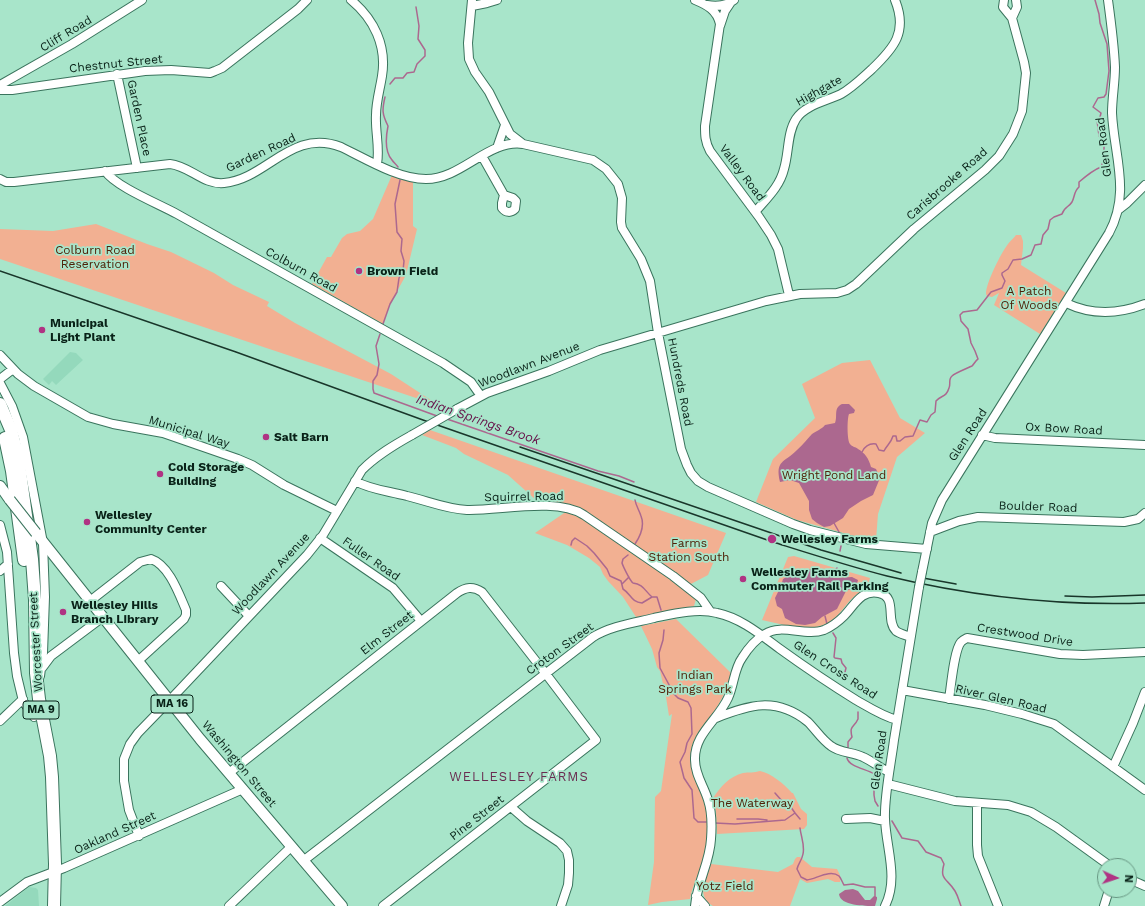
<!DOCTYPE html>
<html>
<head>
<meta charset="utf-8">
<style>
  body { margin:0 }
  #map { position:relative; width:1145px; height:906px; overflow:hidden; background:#a8e5ca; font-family:"Work Sans",sans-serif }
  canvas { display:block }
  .north { position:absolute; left:1097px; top:858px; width:40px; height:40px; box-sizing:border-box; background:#a8e5ca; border:1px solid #689783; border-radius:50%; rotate:93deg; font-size:11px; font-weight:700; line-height:16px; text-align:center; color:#092218 }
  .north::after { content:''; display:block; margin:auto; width:14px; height:18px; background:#b03383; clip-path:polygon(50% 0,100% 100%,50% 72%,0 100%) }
</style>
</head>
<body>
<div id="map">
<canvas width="1145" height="906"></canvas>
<div class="north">N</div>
</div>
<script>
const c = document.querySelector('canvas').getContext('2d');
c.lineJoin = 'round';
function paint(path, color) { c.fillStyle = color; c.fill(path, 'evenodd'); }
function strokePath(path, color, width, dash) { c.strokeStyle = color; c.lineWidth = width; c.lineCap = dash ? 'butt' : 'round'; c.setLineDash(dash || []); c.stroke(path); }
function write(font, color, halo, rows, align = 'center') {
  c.font = font + ' "Work Sans",sans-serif'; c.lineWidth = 3.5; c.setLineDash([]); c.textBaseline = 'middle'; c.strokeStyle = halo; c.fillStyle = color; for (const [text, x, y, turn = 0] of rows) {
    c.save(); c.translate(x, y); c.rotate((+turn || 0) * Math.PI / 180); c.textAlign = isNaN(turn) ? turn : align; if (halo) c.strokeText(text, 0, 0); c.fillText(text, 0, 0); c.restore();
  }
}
paint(new Path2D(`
  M70,352L76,353L83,360L56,385L52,381L49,385L43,379Z
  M29,887L36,888L38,890L39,906H5Z`), '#94d9bc');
paint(new Path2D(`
  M392,175L413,182V226L417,229L406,275L390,304L383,324L312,284L327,257H331L342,238L347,234L360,231L373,219Z
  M96,224L147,244L171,252L214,273L233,285L269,302L267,306L295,323L391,374L440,406L0,259V229L53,231Z
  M1016,235H1021L1023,241V248L1021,265L1066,293L1040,334L994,305L999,293L992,297L987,296L986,294C986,283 1001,253 1008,244C1010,241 1014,238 1016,235Z
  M870,360L900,418L925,433L897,457L878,514L876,540L858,537L797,520L756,502L773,459L815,418L802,384L842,363Z
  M430,430L726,533L708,575L689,585L590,514C574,505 555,500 536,500L508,475L464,454L456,448L422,435Z
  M567,511L580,517L673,581L696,599L694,606L636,617L623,597L608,581L603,574L600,567L589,558L567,545L535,533Z
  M794,556L870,578L867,588C851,596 849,603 838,615C818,637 788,625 762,620L788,557Z
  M676,619L731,673C728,685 724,696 717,707C708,722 694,732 691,751C688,775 705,793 707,816C709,833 707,851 701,867C697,877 692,888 690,899L662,902L648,905L654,862L655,797L661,791L672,714L669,716L666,697L660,671L657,667L652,649L641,626Z
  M760,771C771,773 784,784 792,793H793L801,809L807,814V825L804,829L717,834L716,812L713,798C720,787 730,776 743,773C749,772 754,773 760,771Z
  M797,857H800L812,867L837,869L840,875V882H835L828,879L807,883L800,879L790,906H713C695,896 707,879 711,864L778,872L793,864L795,859Z`), '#f2b092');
paint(new Path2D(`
  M842,404H849L855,410L854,413L849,414C847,419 847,440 850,444C852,447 856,447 858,449C865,453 869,459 871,467L876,469L880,478L873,495L861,501L849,509L843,518L830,526L824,527L817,523L812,519L809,510V501L799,483L790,480L780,482C775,460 784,463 797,450C803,445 807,439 812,434C816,431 822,429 825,425L835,423C838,416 833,408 842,404Z
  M800,569H811L816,572H825L834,578L852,577L858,580L856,587L846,591L837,609L822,617L815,623L805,625L796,624L785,618L782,609L777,606L775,598L781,586L783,579Z
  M853,889L858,891L865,900H870L874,896L877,897V899L875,906C865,906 840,906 839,894L845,890Z`), '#ac688f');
strokePath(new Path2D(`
  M390,84L395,78H403L407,73L414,72L417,64L425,56V50L418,39L419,26L416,7
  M385,97C382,110 382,114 388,126C386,136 384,151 392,160C394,163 396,164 398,167
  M383,324L390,304L397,292L399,278L403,271L404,261L401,251L402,239L397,232L395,204L400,180
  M380,334L376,346L379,364L377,375L373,381V389L374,393L437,416
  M447,419L598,471L619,476L634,482
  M862,452C865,446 869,443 876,444L879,450L884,451C887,445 891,443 893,436H896L897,441H900L905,437L913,436L920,420L927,422L931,415L935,412L936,401C941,395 946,398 949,388C951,384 948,379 952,376C955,373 968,368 972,366C974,364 976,360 978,359L975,351L971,343L968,329L961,321L960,315L963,312L977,310L991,292L1002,288L1005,281L1002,275V273L1008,269L1013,260L1022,259L1031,255L1035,245L1041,244L1043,235L1048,229L1050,220L1054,217L1062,214C1064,207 1069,207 1072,202C1075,196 1074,191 1079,187V182C1086,176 1093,170 1101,167L1103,162L1108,159L1104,151V142L1099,136L1097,120L1100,117L1101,113L1093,107L1098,98L1104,97L1106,94L1109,71L1107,44L1100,23L1099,14L1095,0
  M635,500C636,506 639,510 641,516C645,526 641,535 635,544
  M834,523L839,532
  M571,545L572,541L575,538L587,546L594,553L607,569L610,576L621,581L623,589C631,594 631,602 642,603L652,597
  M840,551L841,546
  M628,555L623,559L622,563C623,566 630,581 633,583C643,584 645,591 652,597H657L661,610
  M830,576L837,568
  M622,584L629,577
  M825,616L827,624
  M664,630L663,640L659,653L660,668L674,694L678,698L688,702L691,708L692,734L687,743L685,752L680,762L684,778L692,790L694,818L698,822H706
  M833,633L836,638L834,657L835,658L841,659L842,663L846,668L844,676L845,679
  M848,748V742L852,737C849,725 854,728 858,719V712
  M847,758C849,767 867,769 874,774V795L875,801L878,806
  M775,793L782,801L788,803L795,813
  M737,819H758L767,820
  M892,821L902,838L918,841L926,852L941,858L944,864C939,880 948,879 955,891C958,896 959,901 961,906
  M715,823L735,824L785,820L795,813L800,819
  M800,828C801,837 805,845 803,854C802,860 798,864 797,869L801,877L807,880C816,879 830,869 839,876C841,878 842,882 844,885L853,884L865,887H875V897`), '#ac688f', 1.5);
const minor = new Path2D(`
  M351,0C374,19 387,46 382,76C380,89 376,102 376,115C375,131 380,148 377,164
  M472,0L468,43L469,59L475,72L489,92L510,134L523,144L593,160L606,169L618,184L622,198L621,222L622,228L641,259L650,281L658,333L681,449L687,465L691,473L698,481L708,487L793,524L810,530L866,544L927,549
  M695,0C707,5 717,10 720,24L705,126C705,135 705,142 710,151L759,217L771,235L778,249L789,295
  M707,5C718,7 726,6 734,0
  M472,6L487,3L497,0
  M1012,18L1017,7L1016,0
  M720,26L725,11L731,2
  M117,74L137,168
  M0,85L72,44L142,0
  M0,90H12L145,71L171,70L210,73L215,71L222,68L298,9L307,0
  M497,148L505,125
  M482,156L504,195L513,198L516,201L515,209C511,213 506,213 502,208V203L504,195
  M105,171C116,187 159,204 177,214L443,363L471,382L481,396
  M0,179L6,182H14L170,164C190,166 203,185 224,183C267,179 291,128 341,147C366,159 398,179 426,179C462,179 488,139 523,144
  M1118,210L1127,203L1145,185
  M756,211C767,198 780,186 784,169C789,153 787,133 796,119C805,105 827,101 841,94C852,88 862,78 872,69C894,48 908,32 895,0
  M1066,303C1091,315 1119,314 1145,304
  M0,355L18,374L34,386L88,417L113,424L163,433L238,459L252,465L284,485L337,511
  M0,379L13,369
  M0,383L12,406L23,437L43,543L45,597L43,653L40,676
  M457,409L487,393L549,371L600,350L766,301L800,294L837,293L847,290L856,284L914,229L985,170L999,156L1013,134L1022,111L1026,73L1024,62L1012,18L1003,7L1004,0
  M982,435L995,438L1145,445
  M355,481C371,490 389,491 407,496C428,501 446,509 467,510C500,511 556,497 584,515L673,576L701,598L710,611
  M0,525L7,552L14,653L17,676L23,701L34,717
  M930,532L959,521L978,517L1124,522L1138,519L1145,513
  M320,538L393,588L421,621
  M0,571L8,564
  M922,572L932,523L942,500L1109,233C1131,192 1114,156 1112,113C1112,98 1115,83 1115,67C1114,45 1111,22 1108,0
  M221,586L249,616
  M90,601L140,562L151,559C169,565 179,594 186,610V615L184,619L138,661
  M42,668L51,656L103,617
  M902,690L985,705L1022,714L1054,724L1145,790
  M949,699C951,687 954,650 961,642C963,640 965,639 967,638L1060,654L1083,655L1145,652
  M716,718C749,705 776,696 808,722C816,730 822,740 831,746C840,753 853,752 863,757C872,761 880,768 889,772
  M0,721L23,699
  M1113,767L1133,723L1145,692
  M229,773L457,593C466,587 473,586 482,592L546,674L596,740L383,906
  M888,784L955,801L1008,805L1031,812L1056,827L1110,866
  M977,803V845L978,856L998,906
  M511,807L527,821L560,843L567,851L569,860V873L568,885L561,906
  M846,819L870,818L885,821
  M139,836L129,810L124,781V759L130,744L138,733L169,701L307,555L323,535L362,470C377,455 394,445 412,435
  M303,861L593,637C611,626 633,623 654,618C673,614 697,608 717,613C741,618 761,635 780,649C805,667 830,684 856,700C870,708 882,716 897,720
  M1129,879L1145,886
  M696,896L705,906
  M0,902L27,882L64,868L243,789
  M229,906L291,847
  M695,906C697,883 710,862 711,839C712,826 712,812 708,800C704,786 695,775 695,760C694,734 718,720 728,698C734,685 734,669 742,658C747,650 756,639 765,634C782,623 805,637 824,630C831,627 838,622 844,616C854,606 861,589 879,593C898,597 885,620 896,631C900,634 906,635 910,637
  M885,906C899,878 886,848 885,819C884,796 891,764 894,740C902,689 911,638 919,587
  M1104,906L1109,890`);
const major = new Path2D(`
  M0,486L10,500
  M36,533L200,739L342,906`);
const highway = new Path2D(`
  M0,404L11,430L18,457L32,559L35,600L36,673L39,699L50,756L52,777L55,864L54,906
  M5,438L12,471L24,560`);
strokePath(minor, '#3a745d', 10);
strokePath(major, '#3a745d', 12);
strokePath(highway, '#3a745d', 14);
strokePath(minor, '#fff', 8);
strokePath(major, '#fff', 10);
strokePath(highway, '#fff', 12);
strokePath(new Path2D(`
  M0,271L236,352L423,420L773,542C811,554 848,566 887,576C970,596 1059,606 1145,603
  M520,447L821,550L901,573
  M923,578L956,584
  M1065,596L1092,597L1145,595`), '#19362a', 1.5);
const minorBridge = new Path2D(`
  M412,435L457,409
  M919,587L922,572`);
const majorBridge = new Path2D(`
  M10,500L36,533`);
strokePath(minorBridge, '#3a745d', 10, []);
strokePath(majorBridge, '#3a745d', 12, []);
strokePath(minorBridge, '#fff', 8);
strokePath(majorBridge, '#fff', 10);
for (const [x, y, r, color] of [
  [359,271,4,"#b03383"],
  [42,330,4,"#b03383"],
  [266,437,4,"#b03383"],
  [160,474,4,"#b03383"],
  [87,522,4,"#b03383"],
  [772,539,5,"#b03383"],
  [743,579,4,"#b03383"],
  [63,612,4,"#b03383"]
]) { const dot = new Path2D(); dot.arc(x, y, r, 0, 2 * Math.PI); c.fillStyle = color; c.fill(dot); strokePath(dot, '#a8e5ca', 1.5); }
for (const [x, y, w] of [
  [172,704,42],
  [41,710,36]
]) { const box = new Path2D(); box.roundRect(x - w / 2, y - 9, w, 18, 3); c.fillStyle = '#a8e5ca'; c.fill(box); strokePath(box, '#092218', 1); }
write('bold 11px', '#092218', null, [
  ["MA 16",172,704],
  ["MA 9",41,710]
]);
write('12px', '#092218', '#a8e5ca', [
  ["Cliff Road",66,34,-31],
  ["Chestnut Street",116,64,-6],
  ["Highgate",819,91,-29],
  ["Garden Place",139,118,78],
  ["Glen Road",1104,147,-97],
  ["Garden Road",261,153,-25],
  ["Valley Road",742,173,53],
  ["Carisbrooke Road",947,184,-41],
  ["Colburn Road",301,270,29],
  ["Woodlawn Avenue",529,365,-21],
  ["Hundreds Road",680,382,79],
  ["Ox Bow Road",1064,429,3],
  ["Municipal Way",189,432,17],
  ["Glen Road",968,435,-57],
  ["Squirrel Road",524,497,-1],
  ["Boulder Road",1038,507,2],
  ["Fuller Road",371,559,35],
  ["Woodlawn Avenue",271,574,-47],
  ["Elm Street",387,633,-38],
  ["Crestwood Drive",1025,635,9],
  ["Worcester Street",36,642,-93],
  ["Croton Street",560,649,-36],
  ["Glen Cross Road",835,670,33],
  ["River Glen Road",1001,699,13],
  ["Glen Road",879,760,-82],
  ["Washington Street",239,764,50],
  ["Pine Street",477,818,-38],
  ["Oakland Street",115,833,-24]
]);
write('12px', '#4f2108', '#a8e5ca', [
  ["Colburn Road",95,250],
  ["Reservation",95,264],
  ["A Patch",1029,291],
  ["Of Woods",1029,305],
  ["Wright Pond Land",834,475],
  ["Farms",689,543],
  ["Station South",689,557],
  ["Indian",695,675],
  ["Springs Park",695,689],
  ["The Waterway",752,803],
  ["Yotz Field",725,886]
]);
write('bold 12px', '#092218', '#a8e5ca', [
  ["Brown Field",367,271],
  ["Municipal",50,323],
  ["Light Plant",50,337],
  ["Salt Barn",274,437],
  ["Cold Storage",168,467],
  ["Building",168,481],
  ["Wellesley",95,515],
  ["Community Center",95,529],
  ["Wellesley Farms",781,539],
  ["Wellesley Farms",751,572],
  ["Commuter Rail Parking",751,586],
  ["Wellesley Hills",71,605],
  ["Branch Library",71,619]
], 'left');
write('italic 13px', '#661149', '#a8e5ca', [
  ["Indian Springs Brook",478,420,19]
]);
c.letterSpacing = '1px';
write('13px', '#6a2c51', '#a8e5ca', [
  ["WELLESLEY FARMS",519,777]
]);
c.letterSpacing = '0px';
</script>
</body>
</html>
